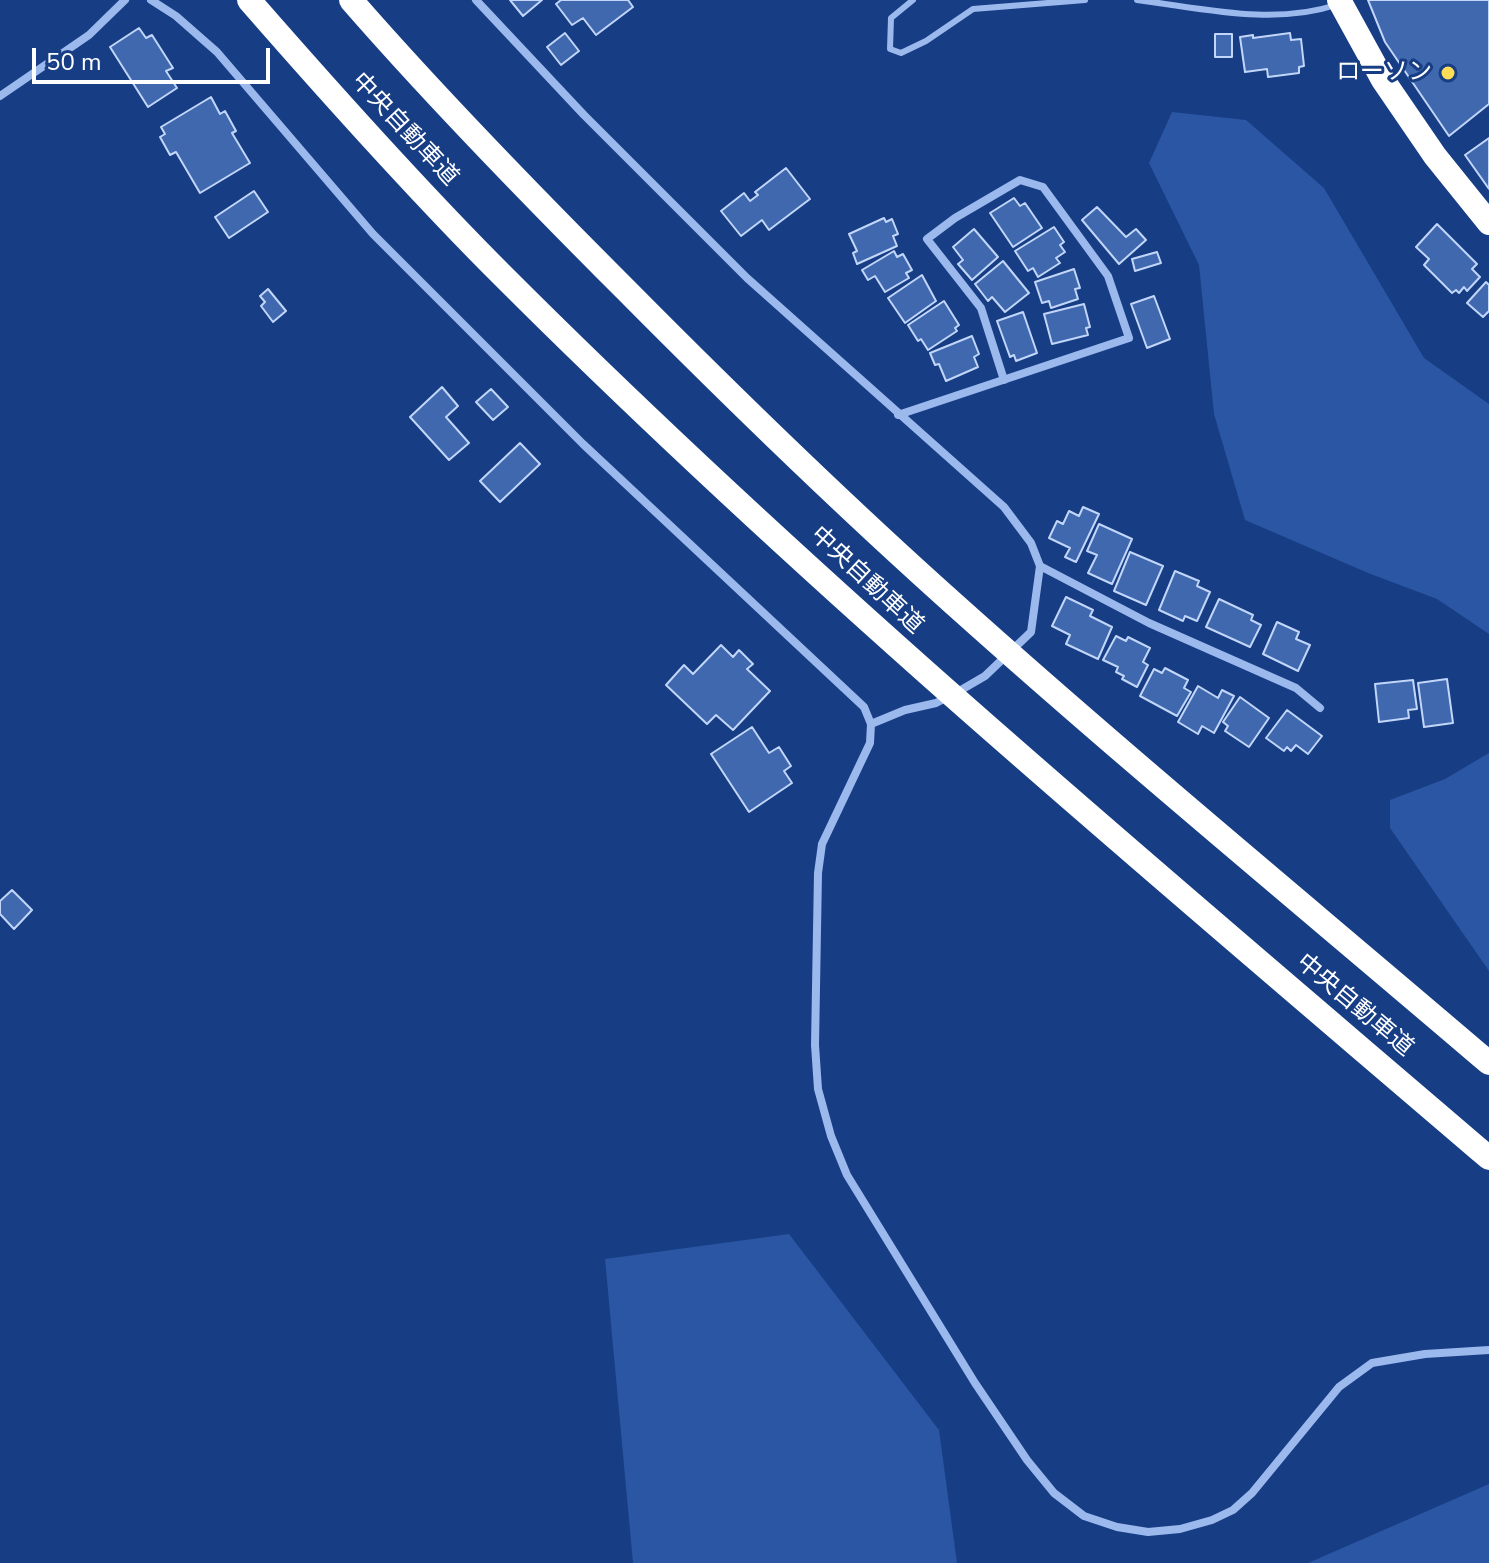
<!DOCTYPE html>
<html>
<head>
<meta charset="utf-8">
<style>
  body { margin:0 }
  #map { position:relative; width:1489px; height:1563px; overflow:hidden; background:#173d84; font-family:"Nunito Sans",sans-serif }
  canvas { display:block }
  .scale { position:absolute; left:32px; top:48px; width:238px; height:36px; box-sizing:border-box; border:4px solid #fff; border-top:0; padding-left:10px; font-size:24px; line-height:28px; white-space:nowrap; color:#fff; -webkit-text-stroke:6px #173d84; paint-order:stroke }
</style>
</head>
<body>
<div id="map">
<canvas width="1489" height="1563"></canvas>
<div class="scale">50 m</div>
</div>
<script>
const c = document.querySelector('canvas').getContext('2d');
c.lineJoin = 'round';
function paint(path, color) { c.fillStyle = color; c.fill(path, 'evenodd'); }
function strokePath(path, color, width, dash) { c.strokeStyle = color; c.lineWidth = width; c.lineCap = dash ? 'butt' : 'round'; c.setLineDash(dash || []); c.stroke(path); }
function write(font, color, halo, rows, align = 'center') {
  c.font = font + ' "Nunito Sans","Noto Sans JP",sans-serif'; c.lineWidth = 6; c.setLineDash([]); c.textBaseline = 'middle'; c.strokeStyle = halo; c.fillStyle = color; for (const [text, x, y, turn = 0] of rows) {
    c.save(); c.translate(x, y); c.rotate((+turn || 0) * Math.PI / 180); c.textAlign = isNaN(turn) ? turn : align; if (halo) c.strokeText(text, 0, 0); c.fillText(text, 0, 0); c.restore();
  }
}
paint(new Path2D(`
  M1172,112L1246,120L1324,188L1424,358L1489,404V634L1437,599L1368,573L1245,520L1214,414L1199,265L1149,163Z
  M1489,753V971L1390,828V800L1445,779Z
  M789,1234L939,1430L957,1563H633L605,1259Z
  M1489,1484V1563H1308Z`), '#2a56a3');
const building = new Path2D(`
  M510,0H542L523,16Z
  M561,0H628L633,7L596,35L583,18L572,25L556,4Z
  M1368,0H1489V104L1449,136L1385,42Z
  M139,28L146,38L152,35L173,68L166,71L177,88L148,107L110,47Z
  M565,33L579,51L561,65L547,47Z
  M1290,33L1291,40L1301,39L1304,66L1299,67V73L1268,77L1267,69L1245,72L1240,37L1253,35V38Z
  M1215,34H1232V57H1215Z
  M211,97L220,114L225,111L236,131L232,133L250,163L200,193L176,152L170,155L160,137L165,134L161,127Z
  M1489,138V189L1465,155Z
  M786,168L810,199L769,230L762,220L741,236L721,211L744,193L750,201L758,195L755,192Z
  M254,191L268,212L229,238L215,217Z
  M1014,198L1020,206L1025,203L1042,228L1013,247L990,213Z
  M1097,207L1126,237L1136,229L1146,240L1119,264L1082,220Z
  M884,218L886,222L892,219L898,234L893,236L897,246L857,264L853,253L857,251L849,234Z
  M1437,224L1477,264L1472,269L1480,277L1467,291L1464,287L1459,293L1456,290L1452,293L1424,265L1429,259L1416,247Z
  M1054,227L1064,242L1060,245L1065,252L1056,258L1060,263L1038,277L1033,268L1028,271L1015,251Z
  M974,229L998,257L972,280L958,264L963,260L953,247Z
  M894,251L897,257L903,254L912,270L906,273L909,278L885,292L875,276L868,280L862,270Z
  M1157,252L1161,263L1135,271L1132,259Z
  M1003,261L1029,293L1005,312L992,297L988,301L975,284Z
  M1074,269L1080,288L1075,289L1078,299L1051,308L1049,301L1042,303L1035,282Z
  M922,275L936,301L905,323L888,298Z
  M1486,282L1489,285V311L1483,317L1467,303Z
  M268,289L286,311L273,322L261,306L265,302L260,296Z
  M1154,296L1170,339L1147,348L1131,304Z
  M944,301L959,325L955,328L957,331L928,350L921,339L918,341L908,325Z
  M1084,304L1090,327L1086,328L1088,335L1052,344L1044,314Z
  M1023,312L1037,353L1016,361L1014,355L1010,357L997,321Z
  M972,336L979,354L974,357L978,367L946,381L939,364L935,365L930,353Z
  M442,387L458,406L446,417L469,443L449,460L410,417Z
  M491,389L508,407L493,420L476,402Z
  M520,443L540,464L500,502L480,481Z
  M1083,507L1099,514L1076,562L1065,557L1070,548L1049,538L1057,521L1063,524L1069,511L1079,516Z
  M1099,524L1132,539L1112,584L1088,573L1097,555L1087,551Z
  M1130,552L1163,566L1146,605L1114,591Z
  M1175,571L1199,581L1197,586L1210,592L1197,621L1185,616L1183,621L1159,610Z
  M1066,597L1093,610L1090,616L1112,627L1098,659L1066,644L1070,635L1052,626Z
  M1219,599L1253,615L1251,620L1261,625L1250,647L1206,627Z
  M1277,622L1299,632L1296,639L1310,645L1298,671L1263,654Z
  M1116,636L1126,641L1128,637L1150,648L1143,662L1148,665L1137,687L1122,679L1124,676L1116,672L1118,667L1103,660Z
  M721,645L733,657L739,650L753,664L747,669L770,691L733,730L716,715L707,724L666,685L684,665L693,674Z
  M1165,668L1188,680L1184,688L1191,692L1177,716L1140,696L1154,669L1162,673Z
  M1447,679L1453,723L1424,727L1418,683Z
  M1413,680L1417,709L1408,710L1409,718L1379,722L1375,684Z
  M1198,686L1218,698L1222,690L1234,696L1214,733L1202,726L1198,734L1178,722Z
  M1240,697L1269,718L1249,747L1225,731L1228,726L1223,722Z
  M1287,710L1322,736L1308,754L1296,745L1291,751L1287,747L1284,751L1266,738Z
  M752,727L769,753L779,747L791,766L784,771L792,783L749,812L711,754Z
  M12,890L32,910L14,929L0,914V901Z`);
paint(building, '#3f68ae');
strokePath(building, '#c1d6f9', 2);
strokePath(new Path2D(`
  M913,0L891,18L890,49L901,53L926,41L973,9L1085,0
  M1137,0C1202,8 1272,26 1336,5`), '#9cb9ed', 6);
strokePath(new Path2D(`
  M151,0L176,16L217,52L373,234L583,444L864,707L871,724L905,710L936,703L961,690L985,676L1031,632L1040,566L1031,543L1004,507L747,278L584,115L476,0
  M0,96L89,35L125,0
  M898,415L1129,338L1108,276L1043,187L1020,180L955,218L927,239L981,308L1004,380
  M1040,566L1149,623L1296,688L1320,708
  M871,724L870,743L822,844L818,873L815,1045L818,1089L831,1136L847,1175L975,1383L1027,1460L1054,1493L1084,1516L1117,1527L1148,1532L1180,1529L1212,1520L1233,1510L1252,1493L1339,1387L1372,1363L1425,1354L1489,1350`), '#9cb9ed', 8);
strokePath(new Path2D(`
  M249,0C331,94 415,188 503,276C815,588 1154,871 1489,1158
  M351,0C438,100 532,196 626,290C732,397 841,503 954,604C1129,761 1310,910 1489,1063
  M1339,0L1383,80L1435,156L1489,223`), '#fff', 24);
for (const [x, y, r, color] of [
  [1448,73,8,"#ffdd57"]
]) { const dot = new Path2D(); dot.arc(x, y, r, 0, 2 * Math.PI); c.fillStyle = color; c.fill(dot); strokePath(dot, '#173d84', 3); }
write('24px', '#fff', '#173d84', [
  ["ローソン",1432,73]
], 'right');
write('24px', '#fff', '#173d84', [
  ["中央自動車道",404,130,47],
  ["中央自動車道",866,581,43],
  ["中央自動車道",1354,1006,40]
]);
</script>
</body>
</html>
